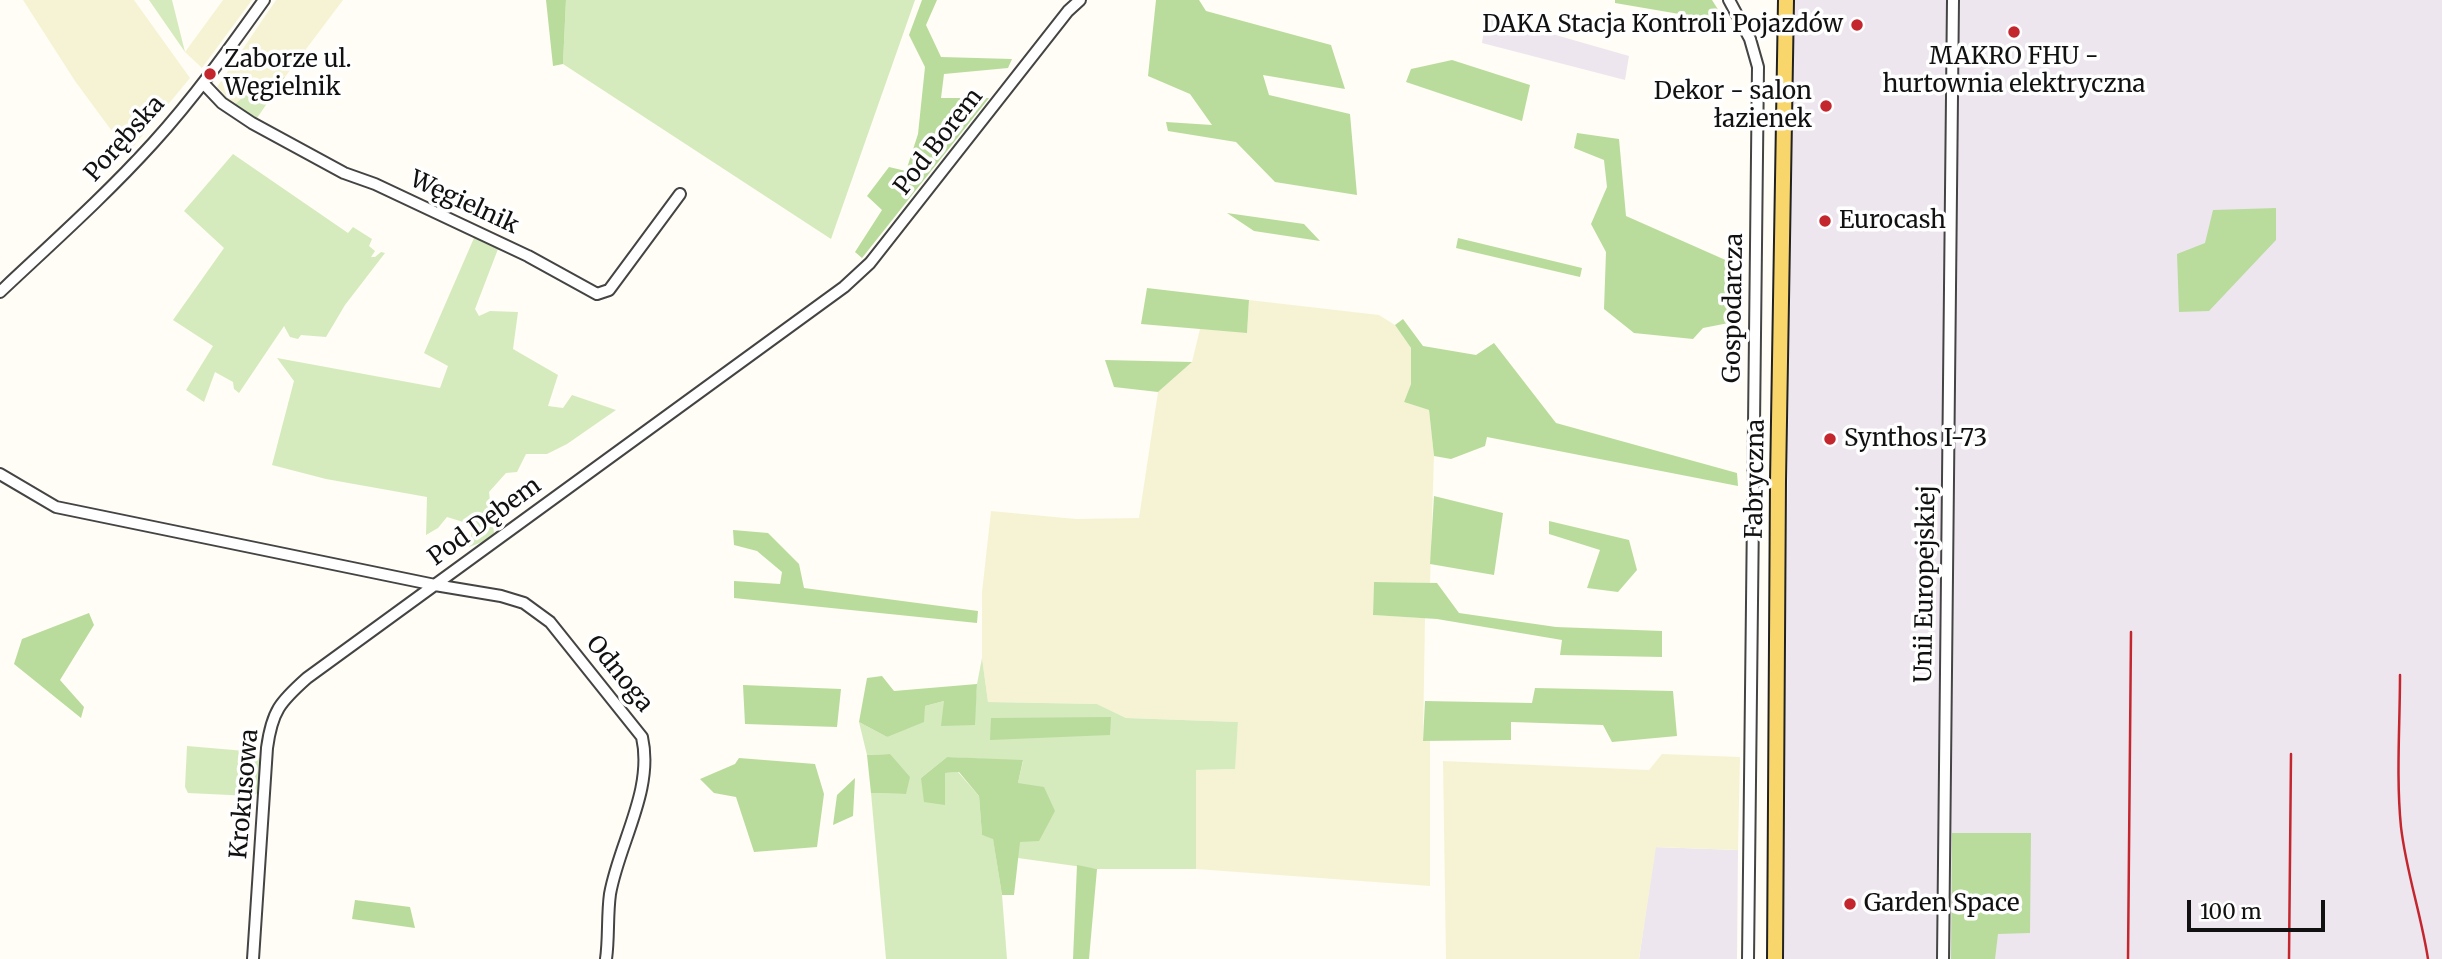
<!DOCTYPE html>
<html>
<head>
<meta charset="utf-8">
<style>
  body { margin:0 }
  #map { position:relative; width:2442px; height:959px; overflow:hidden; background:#fffdf5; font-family:Merriweather,serif }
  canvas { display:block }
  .scale { position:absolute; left:2187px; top:900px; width:138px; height:32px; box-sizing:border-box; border:4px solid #111; border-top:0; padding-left:9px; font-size:21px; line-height:24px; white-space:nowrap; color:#111; -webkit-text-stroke:5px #fff; paint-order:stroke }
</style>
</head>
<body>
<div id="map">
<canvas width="2442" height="959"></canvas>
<div class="scale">100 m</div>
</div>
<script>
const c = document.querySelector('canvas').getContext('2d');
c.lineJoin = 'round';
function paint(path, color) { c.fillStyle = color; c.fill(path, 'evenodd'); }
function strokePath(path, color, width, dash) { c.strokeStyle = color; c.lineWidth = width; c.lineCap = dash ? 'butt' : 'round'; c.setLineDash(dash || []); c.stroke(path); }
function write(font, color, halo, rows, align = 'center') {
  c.font = font + ' Merriweather,serif'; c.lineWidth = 7; c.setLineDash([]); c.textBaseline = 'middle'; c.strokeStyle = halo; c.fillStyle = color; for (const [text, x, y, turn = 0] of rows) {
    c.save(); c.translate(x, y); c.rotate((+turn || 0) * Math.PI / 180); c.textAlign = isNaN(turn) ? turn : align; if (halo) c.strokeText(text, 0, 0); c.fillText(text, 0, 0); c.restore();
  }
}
paint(new Path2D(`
  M1793,0H2442V959H1782Z
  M1486,15L1629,56L1625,80L1482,43Z
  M1655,847L1738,850L1737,959H1639Z`), '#eee6ef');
paint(new Path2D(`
  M23,0H134L190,78L128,153L75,81Z
  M223,0H252L202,68L185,52Z
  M276,0H343L285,77L251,90L234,105L217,87Z
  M1249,300L1379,315L1395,325L1411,348V384L1404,402L1429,410L1434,456L1430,583L1374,582L1373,615L1425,618L1423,741H1430V886L1196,869V770L1234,769L1238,722L1126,718L1097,704L988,702L982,658V592L991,511L1076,519L1139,518L1158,392L1192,362L1200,329L1247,332Z
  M1662,754L1740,757L1738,850L1656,847L1639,959H1446L1443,761L1649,770Z`), '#f6f3d4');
paint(new Path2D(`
  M149,0H172L185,52Z
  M566,0H915L831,239L563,64Z
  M285,77L257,118L234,105L251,90Z
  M233,154L348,233L353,227L372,239L369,246L375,251L371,257H375L381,252L385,253L345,305L326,337L301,335L298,339L290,337L284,326L239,393L234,389L233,382L215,372L204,402L186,390L213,346L173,320L224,248L184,211Z
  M474,238L498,249L475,309L479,316L490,311L518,312L513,349L558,375L548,406L563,408L572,395L616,410L567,444L547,454H526L517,472L506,473L489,492L494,533L485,541L469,547L473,525L447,517L438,528L426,535L427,497L326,479L272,465L294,381L277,358L440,388L448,366L424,353Z
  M982,658L988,702L1097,704L1126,718L1238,722L1235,769L1196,770V869H1097L1018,858V783L1023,761L947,757L921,778L944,805L945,773L958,772L979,796L982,835L993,838L1002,895L1007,959H886L871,793L906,794L890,754L867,755L859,722L887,737L925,706L944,701L974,725L977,684Z
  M187,746L257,752L260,759L258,793L251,796L188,793L185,787Z`), '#d5ebbd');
paint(new Path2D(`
  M546,0H566L563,64L553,66Z
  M922,0H937L926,25L941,57L1012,59L1008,68L944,74L941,98H989L862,258L855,252L882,210L867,196L889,167L906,171L918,134L925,67L909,35Z
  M1156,0H1199L1206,11L1331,45L1345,89L1263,75L1269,95L1350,114L1357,195L1275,182L1236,142L1168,131L1166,122L1212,125L1190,94L1148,76Z
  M1615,0H1712L1726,22L1615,3Z
  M1452,60L1530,85L1522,121L1406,82L1411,69Z
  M1577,133L1619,139L1626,216L1730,262L1744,286L1739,321L1703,328L1693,339L1634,333L1604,309L1606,252L1591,224L1607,187L1604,160L1574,148Z
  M2276,208V240L2209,311L2179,312L2177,254L2205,243L2213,210Z
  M1227,213L1304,224L1320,241L1254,231Z
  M1458,238L1582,268L1580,277L1456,248Z
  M1147,288L1249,300L1247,333L1141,324Z
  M1403,319L1423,346L1476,355L1494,343L1556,423L1737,473L1738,486L1487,437L1485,446L1451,459L1434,456L1429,410L1404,402L1411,384V348L1395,325Z
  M1105,360L1192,362L1158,392L1114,387Z
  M1434,496L1503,513L1494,575L1430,564Z
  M1549,521L1629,540L1637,570L1618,592L1587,588L1600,550L1549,534Z
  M733,530L768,533L799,564L804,588L978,611L977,623L734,598V581L780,584L782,572L757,551L734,545Z
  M1374,582L1437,583L1459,613L1556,627L1662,631V657L1560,655L1562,640L1437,619L1373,615Z
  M89,613L94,625L60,680L84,707L81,718L14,664L22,639Z
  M882,676L894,691L977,684L975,725L941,726L944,701L925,706L924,722L887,737L859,722L867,678Z
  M743,685L841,689L837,727L745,724Z
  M1535,688L1673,691L1677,736L1612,742L1603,725L1511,722V740L1423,741L1425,701L1532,703Z
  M1111,717L1110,735L990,740L991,718Z
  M890,754L910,777L906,794L871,793L867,755Z
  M947,757L1023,760L1018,783L1044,787L1055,811L1039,841L1020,842L1014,895H1002L993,839L982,835L979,796L959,772L945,773V805L924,802L921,778Z
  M739,758L815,764L824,794L817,847L754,852L736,797L714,793L700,779L735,764Z
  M855,778L853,816L833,825L837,795Z
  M1952,833H2031L2030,933L1998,934L1995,959H1951Z
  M1077,865L1097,869L1089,959H1073Z
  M355,900L410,907L415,928L352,919Z`), '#b9dc9c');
const minor = new Path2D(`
  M1729,0L1750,39L1758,67L1748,959
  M203,83L222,103L252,123L344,173L375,184L528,256L597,294L609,290L680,194
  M0,292C52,243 105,196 153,143C194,98 229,49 264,0
  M0,474L56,507L435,585L501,596L524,603L550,622L642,737C654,790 619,843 610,894C607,916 609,938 606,959
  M253,959L267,748C272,711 280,702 307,678L844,287L870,263L1068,11L1080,0
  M1943,959L1953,0`);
const major = new Path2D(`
  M1775,959L1778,481L1786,0`);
strokePath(minor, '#444', 14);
strokePath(major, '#222', 18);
strokePath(minor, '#fff', 10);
strokePath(major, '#f9d66b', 14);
strokePath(new Path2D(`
  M2400,675C2400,725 2396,777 2401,827C2406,871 2421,914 2428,959
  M2128,959L2131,632
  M2289,959L2291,754`), '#c4262e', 2.5);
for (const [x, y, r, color] of [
  [1857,25,7,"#c4262e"],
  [2014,32,7,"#c4262e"],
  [210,74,7,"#c4262e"],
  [1826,106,7,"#c4262e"],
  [1825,221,7,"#c4262e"],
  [1830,439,7,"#c4262e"],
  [1850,904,7,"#c4262e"]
]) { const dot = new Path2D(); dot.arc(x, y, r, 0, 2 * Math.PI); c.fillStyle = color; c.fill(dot); strokePath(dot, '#fff', 2.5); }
write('24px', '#111', '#fff', [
  ["DAKA Stacja Kontroli Pojazdów",1843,25,"right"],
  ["MAKRO FHU -",2014,57,"center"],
  ["hurtownia elektryczna",2014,85,"center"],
  ["Zaborze ul.",224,60],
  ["Węgielnik",224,88],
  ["Dekor - salon",1812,92,"right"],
  ["łazienek",1812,120,"right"],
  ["Eurocash",1839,221],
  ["Synthos I-73",1844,439],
  ["Garden Space",1864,904]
], 'left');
write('24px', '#111', '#fff', [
  ["Porębska",125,139,-48],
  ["Pod Borem",939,142,-52],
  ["Węgielnik",464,203,25],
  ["Gospodarcza",1734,308,-89],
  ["Fabryczna",1756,479,-89],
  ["Pod Dębem",485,522,-36],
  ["Unii Europejskiej",1926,584,-89],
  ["Odnoga",619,674,51],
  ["Krokusowa",245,794,-85]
]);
</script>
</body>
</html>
